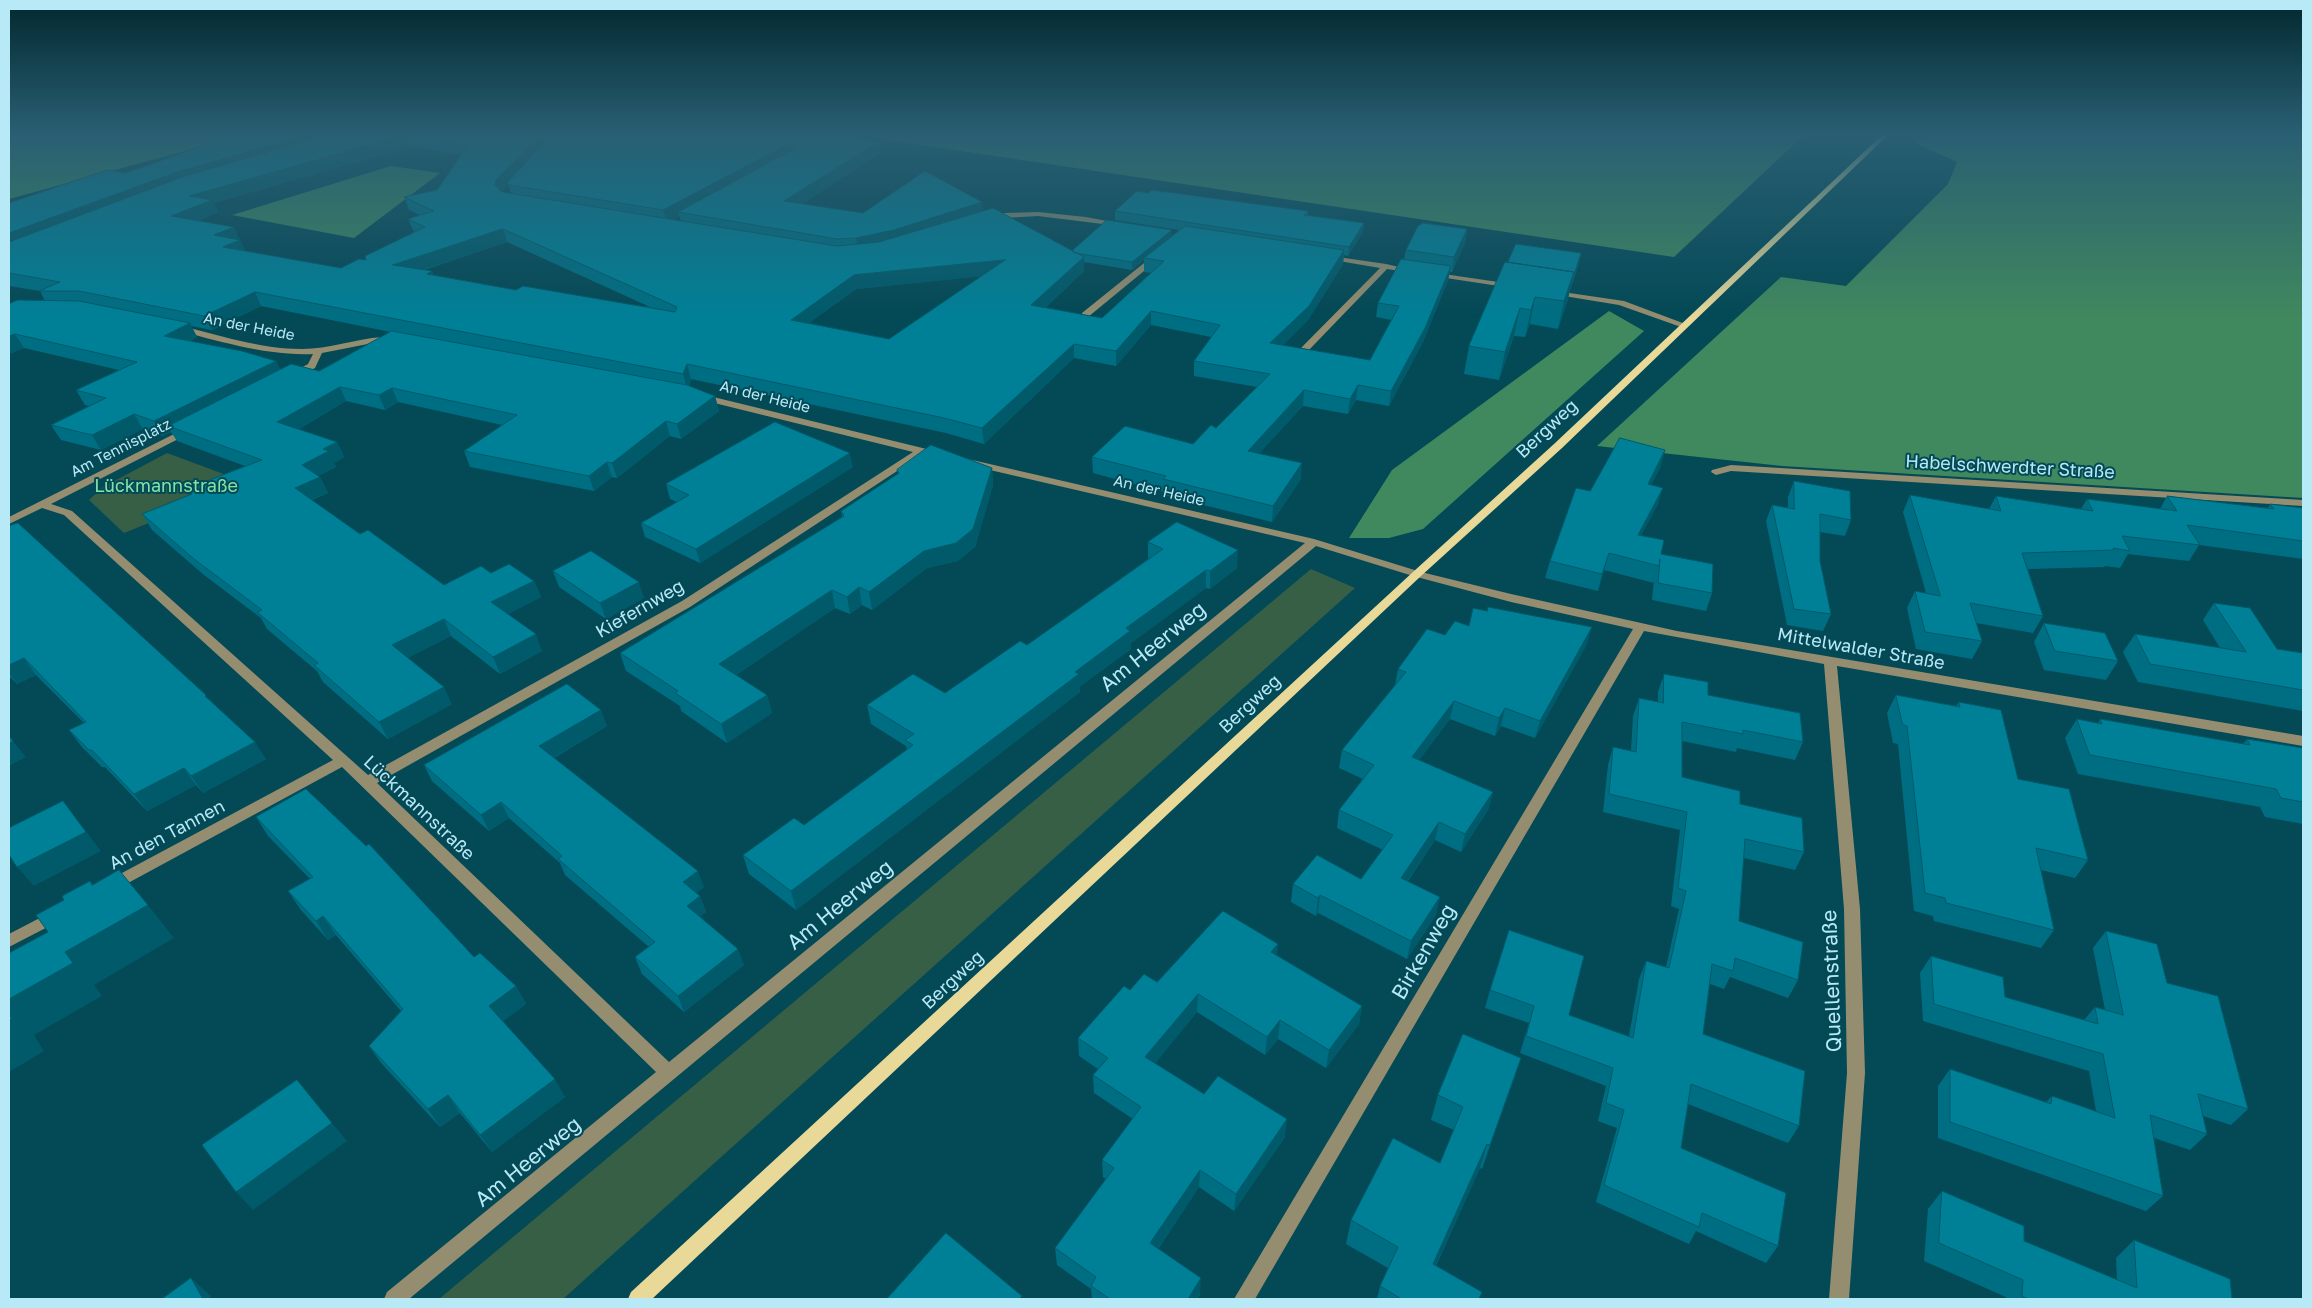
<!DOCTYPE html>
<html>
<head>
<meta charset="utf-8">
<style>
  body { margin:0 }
  #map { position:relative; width:2312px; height:1308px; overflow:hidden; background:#044956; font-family:"Golos Text",sans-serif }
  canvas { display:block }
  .frame { position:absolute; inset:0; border:10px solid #b8e9f7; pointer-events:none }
</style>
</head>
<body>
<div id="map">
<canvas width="2312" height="1308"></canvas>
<div class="frame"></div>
</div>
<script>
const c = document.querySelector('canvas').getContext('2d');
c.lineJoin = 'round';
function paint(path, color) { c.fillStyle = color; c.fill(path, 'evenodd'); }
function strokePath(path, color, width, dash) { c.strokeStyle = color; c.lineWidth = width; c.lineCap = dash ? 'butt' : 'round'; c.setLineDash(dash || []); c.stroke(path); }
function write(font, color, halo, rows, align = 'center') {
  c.font = font + ' "Golos Text",sans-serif'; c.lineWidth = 4; c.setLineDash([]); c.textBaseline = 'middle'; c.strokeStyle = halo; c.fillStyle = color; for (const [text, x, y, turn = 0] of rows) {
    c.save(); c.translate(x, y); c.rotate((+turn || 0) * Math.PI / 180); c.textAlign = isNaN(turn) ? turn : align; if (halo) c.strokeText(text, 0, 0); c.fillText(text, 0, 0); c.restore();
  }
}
paint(new Path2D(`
  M167,453L248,483L124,533L89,500L103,487Z
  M1311,569L1355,588L563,1299H439Z`), '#375f46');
paint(new Path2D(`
  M9,135H243L9,199Z
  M854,135H1804L1674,257Z
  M1925,135H2303V498L1782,466L1597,446L1781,277L1846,286L1948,184L1957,162L1916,143Z
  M391,166L440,173L354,238L232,215Z
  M1609,311L1644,331L1423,529L1389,538H1349L1392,470Z`), '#40885e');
paint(new Path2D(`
  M1038,212L1086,217L1123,224L1119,226L1038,216L988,219L984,217L1005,213Z
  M1154,255L1161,257L1088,317H1082V313Z
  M1324,255L1386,264L1417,271L1413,273L1387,269L1308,351L1305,352L1301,349L1302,347L1380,268L1327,259L1323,257Z
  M1430,272L1512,284L1516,286L1512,288L1433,276H1430Z
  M1549,290L1624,301L1688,325L1681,327L1619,305L1552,294H1549Z
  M178,325C219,335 260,349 302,349C329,349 355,339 382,337H391L395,340L391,343H373L322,353L315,368L293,379L290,378V374L308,364L313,354C266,356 220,341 175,330L174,328Z
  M701,394L943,453L944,455L939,458L923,454L690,607L377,783L669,1062L1305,543L964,464L963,462L968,459L1314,539L1421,572L1511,594L1677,631L2303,736V746L1837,666L1860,909L1865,1073L1849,1299H1829L1847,1073L1844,909L1824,664L1644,631L1255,1299H1234L1633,629L1511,602L1413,576L1316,546L409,1299H384L387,1292L656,1072L342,767L117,889L112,891L107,889L104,885L107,881L333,760L64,515L42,508L9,524V517L186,428H192V432L51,504L72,511L368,775L682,601L913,452L698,399L696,397Z
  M1731,465L2303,500V506L1731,471L1716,475L1711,472L1712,470Z
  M57,909L63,911L65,915L63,919L9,947V934Z`), '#958d6f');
paint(new Path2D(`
  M1882,135H1888L1562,448L1421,576L652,1299H628L631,1292L1413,572L1554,444Z`), '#e8d999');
paint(new Path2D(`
  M235,135H863L864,139L880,153L802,204L863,213L983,211L1072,251L1172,230V236L1179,230L1115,220V211L1148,193L1308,211V215L1364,223L1363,232L1348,256L1344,255L1343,264L1308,320L1283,345L1370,360L1391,320L1376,317L1378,303L1404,259L1406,250L1467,229L1465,243L1452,272H1450L1448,280L1423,342L1389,406L1356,400L1348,414L1303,406L1259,453L1301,479L1272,522L1163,495V492L1093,473L1092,457L1193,444L1216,428L1257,387L1194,376V361L1211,337L1151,325L1116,366L1074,358L984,444L946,433L691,379L689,386L715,396L719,411L681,439L670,436L617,478L612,477L594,491L470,467L464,451L502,425L398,402L385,410L346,401L299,429L337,442L344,457L334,463L336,467L318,476L320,477L328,493L312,500L360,534L444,585L491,573L534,581L541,597L508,614L542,651L500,674L451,636L407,658L452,704L388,739L323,682L317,671L267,629L261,618L204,575L152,530L142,514L190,495L186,489L245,466L177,441L171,432L163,436L143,429L101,450L61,440L51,425L89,406L85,405L76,390L119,370L24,348L9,354V304L45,301L40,291L9,286V203L125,173ZM541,139L546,141L543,145ZM411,146L461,155L437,190L404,197L409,210L420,215L408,219L414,232L366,260L341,268L245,251L240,240H241L198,221L218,212L214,203ZM508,185L511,193L502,192V191ZM679,216L681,221L673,220ZM507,242L650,307L516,290L434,275L424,270ZM1144,260V272L1152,273L1102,318L1045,308L1084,271V262L1132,270ZM981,276L889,339L809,323L856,289ZM261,306L391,332L319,371L280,370L276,361L190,341L197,337L191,326L212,330Z
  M1581,253L1578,267L1570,290L1568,299L1558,329L1530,324L1525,337L1514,336L1499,380L1464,374L1469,346Z
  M1661,466L1651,485L1658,504L1641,535L1661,554L1712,593L1706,611L1652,600L1654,580V583L1604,570L1598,591L1545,578L1550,561L1590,491Z
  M853,467L700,563L645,537L641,523L677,502L670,499L666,484Z
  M992,468L993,485L975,547L958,561L927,568L872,610L862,605L850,614L835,608L736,675L767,695L772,713L727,743L681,711L680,706L626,671L620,653L842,517L841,511L898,474L897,470Z
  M1794,481L1851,520L1845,536L1820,532V561L1831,614L1823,631L1787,625L1766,521L1772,505L1788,508V497Z
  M1910,495L1989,509L1996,496L2081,509L2087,499L2160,509L2167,496L2268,508L2270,504L2303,508V559L2199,545L2189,561L2128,554L2120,568L2105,566L2104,567L2028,569L2043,616L2033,633L1976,623L1982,641L1972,659L1916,649L1907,608L1915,591L1926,593L1903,512Z
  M9,526L211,701L266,759L203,793L196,785L147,811L105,767H102L82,747L69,730L84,723L36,675L17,684L9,676Z
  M1148,542L1237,568L1210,589L1206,588L1131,643V649L1079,687L1080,692L796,910L749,874L743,855L804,825L907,750L906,746L871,724L867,705L945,693L1027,645L1148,559Z
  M553,571L644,598L606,619L559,587Z
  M2214,603L2277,649L2303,653V711L2138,682L2123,652L2135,634L2220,648L2203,620Z
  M2044,623L2118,661L2106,680L2044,670L2034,642Z
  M1469,626L1587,644L1535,738L1501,726L1495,736L1450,719L1419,760L1493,792L1488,810L1461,852L1435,840L1408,881L1436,915L1407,959L1318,913L1316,916L1291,902L1293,884L1361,879L1383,850L1337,828L1339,810L1363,779L1339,768L1342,750L1395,685L1398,669L1445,635Z
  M1664,674L1803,742L1795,760L1737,748L1736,752L1682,741V777L1740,804L1804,852L1795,870L1744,858L1739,921L1798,980L1788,998L1730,977L1724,989L1710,984L1703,1034L1799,1126L1788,1143L1688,1104L1681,1148L1778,1246L1766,1263L1696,1231L1689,1244L1596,1202L1617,1128L1598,1121L1606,1086L1520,1053L1529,1023L1485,1008L1490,990L1569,1015L1629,1036L1639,979L1646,961L1666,967L1679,909L1671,906L1680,830L1603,812L1608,765L1613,747L1631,751L1633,716L1639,698L1658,702V692Z
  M1896,695L1956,706L1959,702L2018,779L2088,860L2075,878L2041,870L2054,930L2041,948L1934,921L1933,916L1914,911L1898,744L1893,743L1887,713Z
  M2077,719L2098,723L2100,719L2243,744L2247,739L2303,748V824L2265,817L2260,807L2078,774L2065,738Z
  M607,726L554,758L704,887L696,893L700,896L706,912L700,916L744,965L684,1012L642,974L635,957L649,947L565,875L560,863L509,818L489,831L432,781L424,765Z
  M256,817L474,957L516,986L526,1004L503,1021L565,1097L492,1152L460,1113L440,1127L382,1064L369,1046L401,1011L336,935L328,940L301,910L288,891L310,879L268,836Z
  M2106,931L2167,983L2248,1109L2231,1125L2203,1116L2207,1134L2190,1150L2154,1138L2163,1196L2146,1211L1938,1138V1086L1950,1069L2046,1102L2052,1096L2096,1111L2089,1071L1923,1021L1920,973L1931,956L2005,997L2084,1020L2095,1007L2105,1010L2093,948Z
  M1277,956L1362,1006L1359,1024L1326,1068L1278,1039L1265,1055L1197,1012L1155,1063L1204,1094L1285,1137L1234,1211L1199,1187L1158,1249L1200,1295L1197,1299H1092L1091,1289L1057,1265L1055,1248L1106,1179L1103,1177L1102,1160L1133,1119L1094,1093L1093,1075L1098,1069L1079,1056L1078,1038L1157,982Z
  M1521,1058L1482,1169L1480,1168L1436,1266L1479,1299H1377L1380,1286L1388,1268L1346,1244L1351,1220L1440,1163L1454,1130L1431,1120L1438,1095Z
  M1942,1191L2024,1241L2117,1280L2116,1258L2134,1240L2232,1299H2006V1297L1924,1261L1928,1209Z`), '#006e82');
paint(new Path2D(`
  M309,135H355L9,249V233L180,171Z
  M405,135H407L411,146L214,203L218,212L178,229L171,216L189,196Z
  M858,135H863L864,144L853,138Z
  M540,136L544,148L507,183L508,185L501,193L495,185L496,180Z
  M879,141L880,153L786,214L784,201Z
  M790,143L792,155L678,212L679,216L667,223L663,210Z
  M982,202L983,215L859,251L856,238Z
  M1364,223L1363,232L1348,256L1349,247Z
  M234,227L246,253L230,260L214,235Z
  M503,229L507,242L398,278L393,265Z
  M1467,229L1465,243L1452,272L1454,257Z
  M1172,230V237L1144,258V260L1132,270V262Z
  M1344,250L1343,264L1308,320L1270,358V343Z
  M1581,253L1578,267L1570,290L1574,275Z
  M1084,257V271L1032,320L1031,305Z
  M1005,260L1007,274L856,289L794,334L791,320L854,275Z
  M1451,266L1448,280L1423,342L1389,406L1391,391Z
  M432,271L438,285L427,274Z
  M1574,272L1568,299L1558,329L1564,301Z
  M255,292L261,306L212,330L204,316Z
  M1535,297L1530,324L1525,337L1531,310Z
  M1520,308L1514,336L1499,380L1505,352Z
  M1151,311V325L1116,366V351Z
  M190,323L197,337L171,350L164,336Z
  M15,334L24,348L9,354V336Z
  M1074,344V358L984,444L982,428Z
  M276,361L283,375L168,426L171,432L163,436L154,421Z
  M687,364L691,379L687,389L683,374Z
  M1358,385L1356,400L1348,414L1350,399Z
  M340,387L346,401L285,437L277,422Z
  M392,388L398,402L385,410L379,395Z
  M1304,390L1303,406L1247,467L1248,451Z
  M715,396L719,411L681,439L677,424Z
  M134,414L143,429L101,450L92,435Z
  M666,421L670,436L617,478L612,463Z
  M337,442L344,457L334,463L336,467L310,480L302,465L323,449Z
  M1665,450L1661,466L1643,500L1648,484Z
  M850,453L853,467L700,563L696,549Z
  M607,462L612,477L594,491L589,476Z
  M1302,463L1301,479L1272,522L1273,506Z
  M992,468L993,485L975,547L958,561L927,568L872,610L869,592Z
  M320,477L328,493L303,503L295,488Z
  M1663,488L1658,504L1633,551L1638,535Z
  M1238,550L1237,568L1210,589V571Z
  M1609,553L1604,570L1598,591L1602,574Z
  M1206,570V588L1131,643V649L1079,687L1080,692L796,910L791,891L1075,672L1126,628Z
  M534,581L541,597L498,619L491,602Z
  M639,582L644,598L606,619L600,603Z
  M859,587L862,605L850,614L847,597Z
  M832,590L835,608L725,682L719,664Z
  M444,619L451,636L400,662L392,645Z
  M1592,627L1587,644L1535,738L1540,721Z
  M536,634L542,651L500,674L493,657Z
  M24,658L36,675L17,684L9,673V665Z
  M444,687L452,704L388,739L379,722Z
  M767,695L772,713L727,743L721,724Z
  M1454,701L1450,719L1408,775L1412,757Z
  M1505,708L1501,726L1495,736L1499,718Z
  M601,710L607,726L546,762L539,746Z
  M13,741L26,757L9,766V744Z
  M255,742L266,759L203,793L191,776Z
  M184,768L196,785L147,811L134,794Z
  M1493,792L1488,810L1461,852L1465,834Z
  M63,801L101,851L34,886L17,867Z
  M501,802L509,818L489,831L481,815Z
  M1439,822L1435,840L1397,896L1401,878Z
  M698,871L704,887L689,898L683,882Z
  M1320,895L1318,913L1316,916L1318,898Z
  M700,896L706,912L693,922L687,906Z
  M1440,897L1436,915L1407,959L1411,941Z
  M148,905L174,938L94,985L102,996L34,1035L44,1051L9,1072V999L65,952Z
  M323,916L336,935L328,940L316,921Z
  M1278,944L1277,962L1271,952Z
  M738,949L744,965L684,1012L678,996Z
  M516,986L526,1004L499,1024L489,1006Z
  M1198,994L1197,1012L1146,1075L1145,1057Z
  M1362,1006L1359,1024L1326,1068L1329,1050Z
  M1280,1020L1278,1039L1265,1055L1267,1037Z
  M1521,1058L1513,1083L1482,1169L1490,1145Z
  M555,1079L565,1097L492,1152L480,1135Z
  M448,1095L460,1113L440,1127L428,1109Z
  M1287,1119L1285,1137L1234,1211L1236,1194Z
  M332,1123L347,1141L253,1210L236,1192Z
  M1487,1144L1480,1168L1426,1287L1433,1264Z
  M1200,1170L1199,1187L1150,1260V1243Z
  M191,1278L210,1295L212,1299H203Z
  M1201,1278L1200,1295L1197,1299H1188Z`), '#005a6a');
const building = new Path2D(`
  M235,135H309L180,171L9,233V203L107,170L125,173Z
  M327,135H405L189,196L212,200L171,216L234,227L214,235L240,240L223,247L341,268L359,259L366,260L365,256L425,227L408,219L434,211L404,197L437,190L468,145L410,135H536L540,136L496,180L495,185L502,192L837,246L879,242L993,208L1084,257L1031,305L1102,318L1164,261L1144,258L1185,226L1344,250L1309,306L1270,343L1370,360L1399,306L1378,303L1401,259L1451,266L1425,328L1391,391L1358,385L1350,399L1304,390L1248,451L1302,463L1273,506L1163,479L1166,476L1092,457L1125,426L1193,444L1211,425L1216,428L1270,374L1194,361L1220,325L1151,311L1116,351L1074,344L982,428L944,418L687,364L683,374L255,292L204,316L79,291H39L60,282L9,273V242L185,176ZM503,229L677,307L675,312L523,286L516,290L427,274L432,271L393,265ZM1005,260L889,339L791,320L854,275Z
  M549,135H858L853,138L879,141L784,201L863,213L925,171L982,202L894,230L856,238L837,239L678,212L796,148L795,143H790L663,210L509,185L507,183L550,136Z
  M1152,190L1308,211L1304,215L1364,223L1349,247L1115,211L1137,191L1148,193Z
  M1107,220L1172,230L1132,262L1075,253L1072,251Z
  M1423,223L1467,229L1454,257L1406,250L1418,226Z
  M1516,244L1581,253L1574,275H1573L1574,272L1508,262Z
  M1505,262L1574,272L1564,301L1535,297L1531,310L1520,308L1505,352L1469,346Z
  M18,300L79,301L190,323L164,336L242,351L276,361L154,421L134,414L92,435L51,425L106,398L76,390L137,362L15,334L9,336V304Z
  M392,331L687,385L715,396L677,424L666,421L612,463L607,462L589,476L464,451L517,415L392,388L379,395L340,387L277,422L337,442L323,449L329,451L302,465L320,477L295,488L360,534L368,530L444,585L481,566L491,573L509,564L534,581L491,602L536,634L493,657L444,619L392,645L444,687L379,722L314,665L318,663L257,612L262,610L194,559L142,514L192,494L186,489L262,460L168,426L291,364L319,371Z
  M775,422L850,453L696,549L641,523L689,495L666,484Z
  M1620,438L1665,450L1648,484L1663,488L1638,535L1664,540L1661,554L1713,564L1712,593L1658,583L1660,559L1659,566L1609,553L1602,574L1550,561L1576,488L1590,491Z
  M931,445L992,468L973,529L956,543L924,551L869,592L859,587L847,597L832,590L719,664L767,695L721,724L675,693L678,691L620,653L844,516L841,511L899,473L897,470Z
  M1794,481L1850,491L1851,520L1820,514V561L1831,614L1794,609L1772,505L1794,509Z
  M1910,495L2001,511L1996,496L2093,511L2087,499L2177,511L2167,496L2274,509L2270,504L2303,508V541L2187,525L2200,545L2122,536L2130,551L2113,548L2114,550L2022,553L2043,616L1970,603L1982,641L1925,632L1915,591L1940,596Z
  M1177,522L1238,550L1210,571L1206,570L1126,628L1130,631L1075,672L1079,674L791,891L743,855L794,818L804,825L913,745L905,740L914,734L867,705L913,674L945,693L1020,641L1027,645L1163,549L1148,542Z
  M18,523L206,695L205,696L255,742L191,776L184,768L134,794L92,750H89L69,730L86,722L24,658L9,665V526Z
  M591,551L639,582L600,603L553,571Z
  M2214,603L2250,608L2277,649L2303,653V690L2150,664L2135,634L2246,652Z
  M1488,607L1592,627L1540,721L1505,708L1499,718L1454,701L1412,757L1493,792L1465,834L1439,822L1401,878L1440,897L1411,941L1320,895L1318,898L1293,884L1317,855L1361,879L1393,835L1339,810L1374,765L1342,750L1406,672L1398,669L1427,629L1445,635L1455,621L1469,626L1473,608L1487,611Z
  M2044,623L2105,633L2118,661L2055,651Z
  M1664,674L1708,682V695L1800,713L1803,742L1743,730V734L1682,722V777L1740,791V804L1802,818L1804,852L1745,839L1739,921L1803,942L1798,980L1735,958L1733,971L1712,964L1703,1034L1805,1071L1799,1126L1691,1084L1681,1148L1786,1193L1778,1246L1702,1213L1699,1227L1604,1185L1624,1110L1606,1103L1613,1068L1526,1036L1534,1006L1490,990L1509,930L1584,956L1569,1015L1633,1038L1646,961L1669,968L1686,891L1678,888L1687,812L1609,794L1613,747L1636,752L1639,698L1663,703Z
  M567,684L601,710L539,746L698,871L683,882L700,896L687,906L738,949L678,996L635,957L655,942L558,859L562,856L501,802L481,815L424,765Z
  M1896,695L1960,707L1959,702L2001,710L2018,779L2069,789L2088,860L2036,848L2054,930L1946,903L1945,898L1925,893L1907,726L1903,725Z
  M2077,719L2102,724L2100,719L2250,745L2247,739L2303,748V802L2281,798L2276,789L2090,755Z
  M9,736L13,741L9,744Z
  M306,789L366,846L369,844L474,957L480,953L516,986L489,1006L555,1079L480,1135L448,1095L428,1109L369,1046L403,1009L323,916L316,921L288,891L313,877L256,817Z
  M63,801L86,832L17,867L9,855V828Z
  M119,870L148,905L65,952L73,963L9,999V953L48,932L36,915L64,900L62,896L90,881L92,885Z
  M1223,911L1278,944L1271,952L1362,1006L1329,1050L1280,1020L1267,1037L1198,994L1145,1057L1204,1094L1218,1076L1287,1119L1236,1194L1200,1170L1150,1243L1201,1278L1188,1299H1110L1091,1286L1096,1277L1055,1248L1114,1168L1102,1160L1141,1107L1093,1075L1108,1058L1078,1038L1124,986L1130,990L1144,974L1157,982Z
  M2106,931L2157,944L2167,983L2218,996L2248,1109L2198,1094L2207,1134L2150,1115L2163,1196L1950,1122V1069L2051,1104L2052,1096L2115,1118L2103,1054L1934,1004L1931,956L2003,977L2005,997L2098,1024L2095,1007L2123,1015Z
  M9,1014L12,1019L9,1020Z
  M1463,1034L1521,1058L1490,1145L1487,1144L1433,1264L1482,1292L1479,1299H1400V1298L1380,1286L1398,1247L1351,1220L1393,1138L1440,1163L1463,1107L1438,1095Z
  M297,1080L332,1123L236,1192L202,1145Z
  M1942,1191L2024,1226V1241L2137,1288L2134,1240L2230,1279L2232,1299H2028L2022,1296L2023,1280L1939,1243Z
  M946,1233L1022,1296L1019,1299H887Z
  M191,1278L203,1299H162Z`);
paint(building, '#008097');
strokePath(building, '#005a6a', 1);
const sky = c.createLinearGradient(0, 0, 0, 318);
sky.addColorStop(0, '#02282f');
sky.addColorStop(0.42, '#295f73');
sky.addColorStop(1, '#295f7300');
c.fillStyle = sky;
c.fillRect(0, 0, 2312, 318);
write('15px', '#b8e9f7', '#044956', [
  ["An der Heide",249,327,11],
  ["An der Heide",765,397,14],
  ["Am Tennisplatz",121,448,-27],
  ["An der Heide",1159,491,13]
]);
write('18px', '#b8e9f7', '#044956', [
  ["Bergweg",1547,429,-43],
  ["Habelschwerdter Straße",2010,467,3],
  ["Kiefernweg",640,609,-30],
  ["Mittelwalder Straße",1861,649,10],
  ["Bergweg",1250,704,-43],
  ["Lückmannstraße",419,808,43],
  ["An den Tannen",167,835,-28],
  ["Bergweg",953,980,-43]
]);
write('18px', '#80e3a7', '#044956', [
  ["Lückmannstraße",166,486]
]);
write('21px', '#b8e9f7', '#044956', [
  ["Am Heerweg",1153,647,-39],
  ["Am Heerweg",840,905,-39],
  ["Birkenweg",1424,952,-60],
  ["Quellenstraße",1832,981,-92],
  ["Am Heerweg",528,1162,-39]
]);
</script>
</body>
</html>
